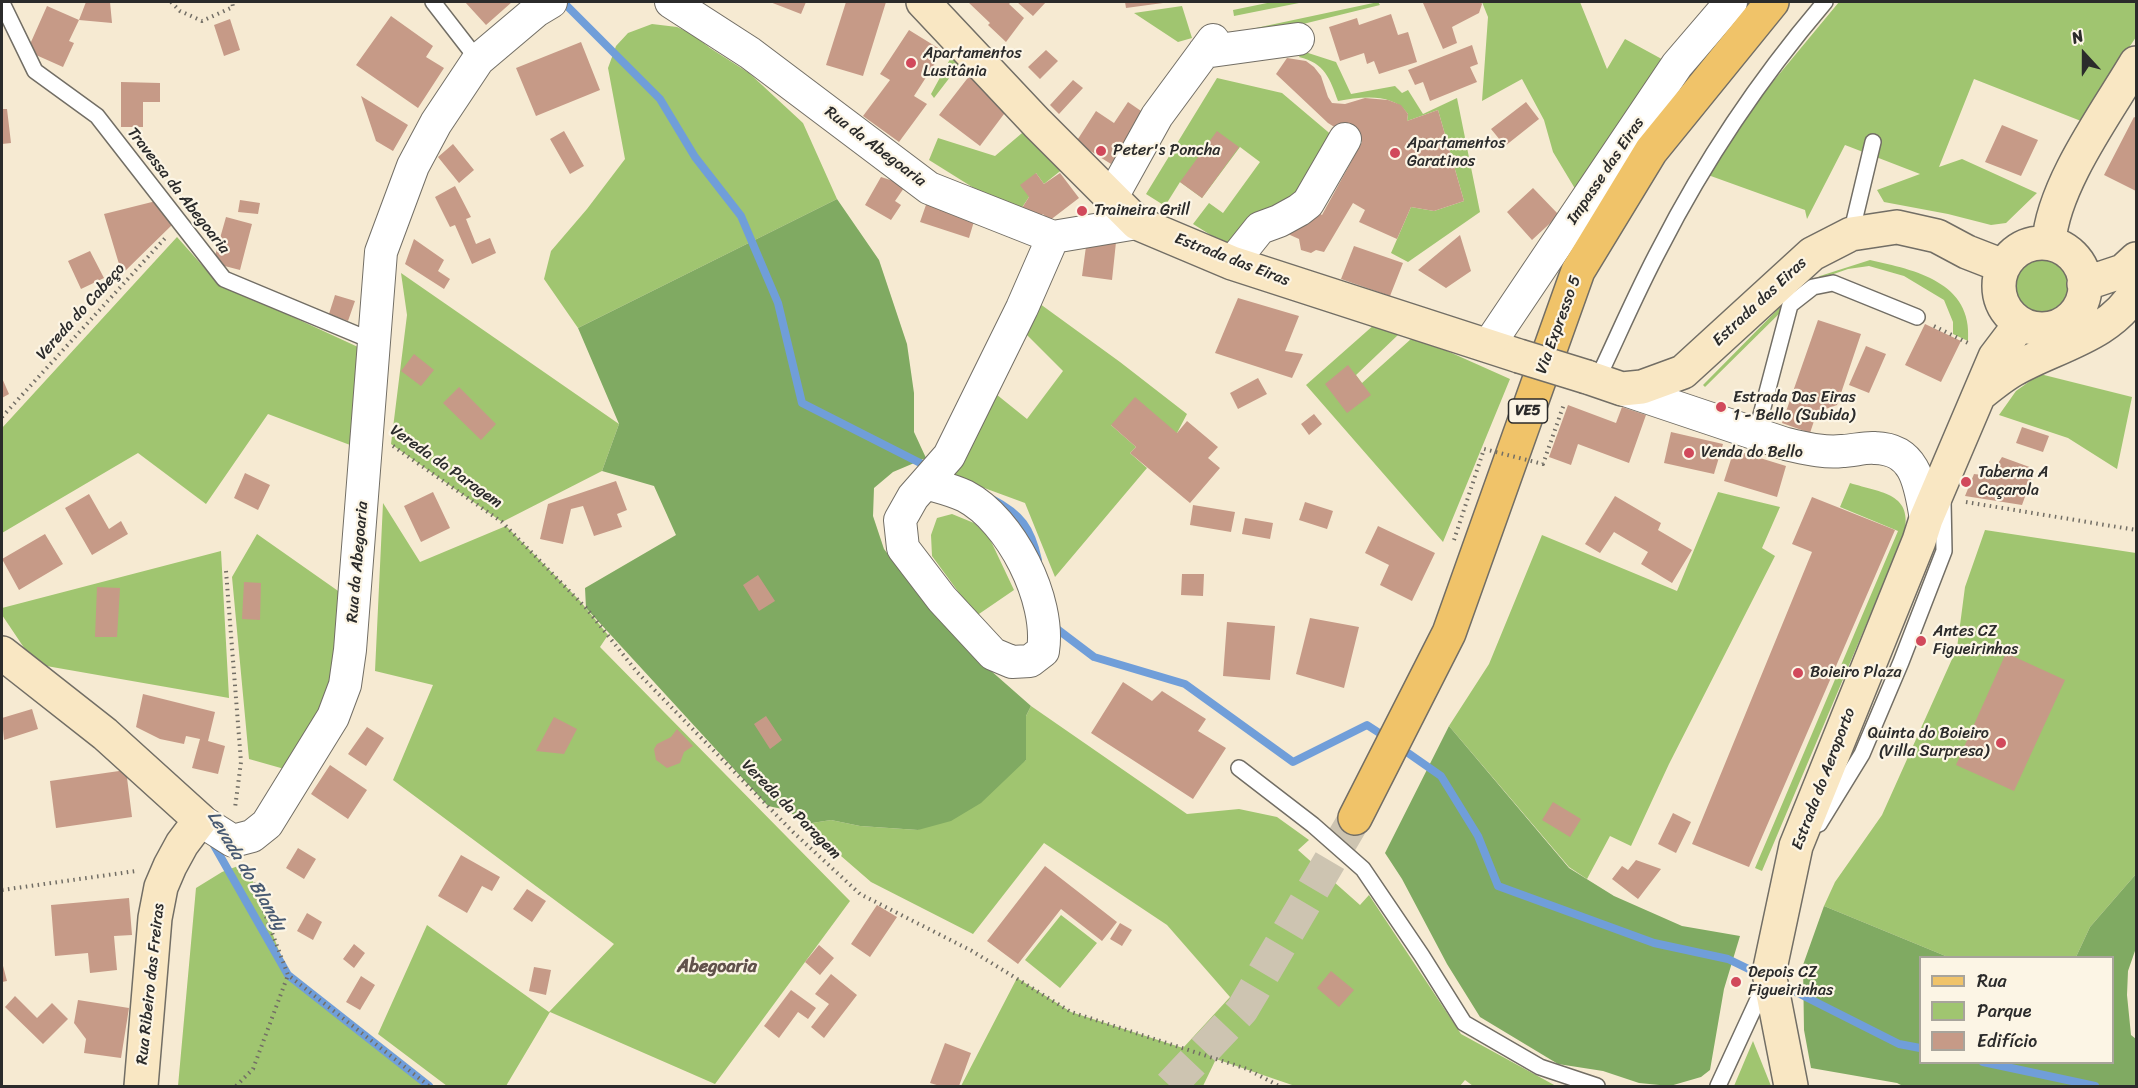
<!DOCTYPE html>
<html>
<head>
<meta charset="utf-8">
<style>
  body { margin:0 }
  #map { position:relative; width:2138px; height:1088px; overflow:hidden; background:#f6ead2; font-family:Sriracha,sans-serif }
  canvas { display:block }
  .frame { position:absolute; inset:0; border:3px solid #2b2b2b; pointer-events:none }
  .legend { position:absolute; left:1919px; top:956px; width:195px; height:108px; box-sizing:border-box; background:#fcf5e5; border:2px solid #a8a49b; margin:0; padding:8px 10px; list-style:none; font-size:18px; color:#2b2b2b }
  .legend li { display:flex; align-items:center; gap:12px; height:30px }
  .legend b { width:30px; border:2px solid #a8a49b }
  .north { position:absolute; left:2054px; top:24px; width:60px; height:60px; -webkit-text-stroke:4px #fcf5e5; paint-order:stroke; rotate:339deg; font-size:16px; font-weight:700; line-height:24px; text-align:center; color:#2b2b2b }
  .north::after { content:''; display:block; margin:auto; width:21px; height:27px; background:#2b2b2b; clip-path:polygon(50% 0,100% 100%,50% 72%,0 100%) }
</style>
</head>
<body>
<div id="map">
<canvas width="2138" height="1088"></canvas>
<div class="frame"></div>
<ul class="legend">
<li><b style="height:8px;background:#f0c369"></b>Rua</li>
<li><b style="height:16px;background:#a0c570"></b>Parque</li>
<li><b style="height:16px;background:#c69a87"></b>Edifício</li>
</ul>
<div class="north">N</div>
</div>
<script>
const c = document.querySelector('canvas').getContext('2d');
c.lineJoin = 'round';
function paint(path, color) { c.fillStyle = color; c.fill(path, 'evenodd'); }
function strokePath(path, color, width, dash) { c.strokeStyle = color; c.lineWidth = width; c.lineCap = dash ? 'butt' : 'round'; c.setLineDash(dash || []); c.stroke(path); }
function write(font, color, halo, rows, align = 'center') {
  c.font = font + ' Sriracha,sans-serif'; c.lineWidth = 4.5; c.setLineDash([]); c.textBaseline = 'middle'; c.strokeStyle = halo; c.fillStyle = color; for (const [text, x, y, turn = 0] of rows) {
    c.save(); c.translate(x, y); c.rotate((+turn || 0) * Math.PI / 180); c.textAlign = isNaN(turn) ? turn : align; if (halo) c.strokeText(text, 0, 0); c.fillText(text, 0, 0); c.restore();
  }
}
paint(new Path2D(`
  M1272,2H1304L1234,16L1233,10Z
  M1378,2L1380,5L1218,45L1223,35Z
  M1482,2H1580L1607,69L1625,39L1669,63L1577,192L1553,152L1544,120L1522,79L1482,101L1488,17Z
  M1839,2H2136V37L2081,121L1974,79L1939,167L1962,159L2037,193L2006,223L1991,225L1948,214L1884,202L1877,190L1920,174L1845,145L1807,219L1805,210L1708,175L1752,107Z
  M1182,6L1192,38L1178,42L1134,13Z
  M652,24L677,27L692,34L710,48L749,73L803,123L837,199L578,328L544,279L551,251L587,209L625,159L608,68L616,46L628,33Z
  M939,26L967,55L934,98L931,94L955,50L934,38Z
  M1302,51L1336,62L1351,94L1395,86L1402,93L1408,90L1423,114L1457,98L1480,212L1408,262L1391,253L1411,207L1434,211L1464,201L1438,110L1407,121L1408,114C1392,92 1361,97 1338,101C1330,79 1325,63 1299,57Z
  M1217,78L1282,93L1334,137L1302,194L1238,252L1193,224L1209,203L1223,213L1260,162L1240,147L1202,198L1180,182L1165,206L1146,194Z
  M1028,128L1069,164L1044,184L1036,173L1029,197L1017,215L929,160L938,138L995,156Z
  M177,237L217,282L371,353L358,448L268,414L206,504L138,453L2,533V428Z
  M2010 285a30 30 0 1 1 60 0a30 30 0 1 1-60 0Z
  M1870,260C1915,270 1973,282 1968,341L1953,334V322L1944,300L1904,276L1869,266L1848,269L1822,278L1792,301L1705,387L1703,385L1789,298L1820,276Z
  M401,273L619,424L602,471L502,522L391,444L407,315Z
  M1036,301L1120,362L1187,414L1177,433L1111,425L1136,447L1130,453L1147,468L1055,577L1025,503L968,482L951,473L986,386L1027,419L1063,371L1026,334Z
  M1375,324L1399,334L1356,375L1362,383L1411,339L1445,350L1510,379L1443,542L1306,385Z
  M2040,374L2132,397L2117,469L2068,438L1999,415L2016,391Z
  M1850,483C1882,493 1914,493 1904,535L1762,871L1755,868L1898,531L1840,507Z
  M1718,492L1780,507L1762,548L1775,556L1669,764L1631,846L1610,836L1587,879L1569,867L1449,726L1489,664L1542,535L1677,591Z
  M383,503L420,562L506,526L580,601L608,635L600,647L850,901L715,1084L550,1012L506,1086H447L378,1034L427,925L549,1012L614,944L393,780L433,685L375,671Z
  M952,514L974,523L989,537L1014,590L976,616L932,556L931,535L937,518Z
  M1985,530L2136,553V874L2090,927L2076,957H1948L1824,906L1835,882L1882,815L1957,648L1965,587Z
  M257,534L341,593L337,644L325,703L295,772L249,759L232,577Z
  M221,551L229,698L35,664L2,615V608Z
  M1031,706L1187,814L1239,809L1277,817L1309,840L1298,850L1360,905L1369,895L1461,1034L1556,1086H1473L1465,1080L1460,1086H1295L1216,1059L1203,1086H961L1017,978L1071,1012L1183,1048L1230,997L1167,925L1044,843L973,934L871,882L788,810L806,824L831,820L860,826L918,830L1026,760V716Z
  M246,863L288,975L429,1086H178L196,888L222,872Z
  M1061,915L1097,943L1060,988L1025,960Z
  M1753,1041L1771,1086H1734Z`), '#a0c570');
paint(new Path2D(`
  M837,199L879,260L907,344L914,393V432L926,458L893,472L874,488L873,516L884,549L937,618L981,662L1031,706L1026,716V760L981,803L951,821L918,830L860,826L831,820L806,824L787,810L768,806L586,608L585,588L676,535L654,486L602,471L619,424L578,328Z
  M1449,726L1569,868L1614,896L1682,926L1740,936L1724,989L1710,1070L1701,1077L1670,1086L1639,1083L1603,1071L1558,1064L1480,1017L1447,964L1402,879L1385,853Z
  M2136,874V948L2128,971L2127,995L2131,1035L2136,1039V1086H1903L1897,1083L1811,1068L1804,1030L1803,965L1824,906L1948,957L1920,958V1062H2112V958L2076,957L2090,927Z`), '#80aa62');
strokePath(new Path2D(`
  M563,2L660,99L695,157L741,216L778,303L802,403L930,468
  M992,499C1021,514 1031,528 1038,560
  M1054,622L1057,629L1094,657L1185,684L1293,762L1367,725L1387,738
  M1398,746L1441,776L1478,836L1498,886L1654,943L1728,959L1763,976
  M211,840L288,975L429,1086
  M1780,984L1899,1044L1920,1048
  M1983,1062L2095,1086`), '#709ed9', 8);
paint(new Path2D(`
  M86,2H110L112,23L79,20L69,41L74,43L63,67L27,51L47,6L79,20Z
  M465,2H512L486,25Z
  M770,2H806L801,14Z
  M846,2H886L863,76L826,65Z
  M968,2H1011L1009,4L1024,18L1006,42L988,25L990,23Z
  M1017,2H1046L1033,16Z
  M1125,2H1163V3L1126,8Z
  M1428,2H1481L1482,4L1479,13L1452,27L1457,43L1443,49L1423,3Z
  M1391,14L1398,35L1408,32L1417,62L1379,74L1374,61L1367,64L1364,53L1340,61L1329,27L1357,18L1359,25Z
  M391,16L433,46L426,57L444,68L418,108L356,65Z
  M230,19L240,50L224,56L214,25Z
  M909,30L943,51L914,96L927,104L899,142L863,116L890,80L880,74Z
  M581,42L600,90L536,116L516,68Z
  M1472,45L1478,64L1470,67L1477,82L1430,101L1423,82L1415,85L1408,70Z
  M1046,50L1058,61L1040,79L1028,67Z
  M1287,58L1306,61L1314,67L1321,76L1328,97L1332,103L1345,104L1365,98L1388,100L1401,105L1408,114L1407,121L1438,110L1464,201L1434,211L1411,207L1397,239L1359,222L1365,210L1353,203L1324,252L1316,250L1311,253L1301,250L1299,239L1279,230L1311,208L1322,215L1362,142L1358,129L1344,133L1328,123L1276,74Z
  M970,75L1010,106L980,146L939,115Z
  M1073,80L1083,88L1059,114L1050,105Z
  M121,82L160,83V102H143V127H121Z
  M361,96L408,125L393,151L376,141Z
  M1128,102L1144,113L1111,164L1076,142L1096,111L1114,123Z
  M1526,102L1539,119L1505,146L1491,129Z
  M2,109H7L11,143L2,144Z
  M2134,117L2136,118V191L2104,175Z
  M2002,125L2038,140L2021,176L1985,162Z
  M564,131L584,166L570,174L550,139Z
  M1217,131L1239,147L1202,198L1180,182Z
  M453,144L474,170L459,183L438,157Z
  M1036,173L1044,184L1060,173L1079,198L1049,221L1043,214L1037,219L1022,208L1029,197L1020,185Z
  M881,177L906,185L895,201L901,205L891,220L865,205Z
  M455,186L471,217L466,219L476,244L490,238L496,253L472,264L455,225L450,227L435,197Z
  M1533,188L1559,215L1532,240L1507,212Z
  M240,200L260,203L258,214L238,212Z
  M156,201L174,223L122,274L104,214Z
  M927,202L975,218L969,238L920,222Z
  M226,217L252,224L240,270L213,263Z
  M1460,235L1471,271L1446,288L1418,270Z
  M414,239L444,260L438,271L450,279L444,289L405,264Z
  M1087,239L1116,242L1112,280L1082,276Z
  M1354,246L1403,263L1390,296L1341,279Z
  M90,251L104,278L81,289L68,261Z
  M335,295L355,301L348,321L329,314Z
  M1238,298L1299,316L1285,351L1303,354L1292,378L1215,353Z
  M1818,320L1861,334L1837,405L1817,412L1810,433L1782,423Z
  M1925,324L1961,341L1941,382L1905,365Z
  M1866,346L1886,354L1869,393L1849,385Z
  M414,354L434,370L421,386L401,371Z
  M1348,365L1371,395L1347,413L1325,384Z
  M2,378L9,394L2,398Z
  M1258,378L1267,394L1238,409L1230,393Z
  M459,387L496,424L481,440L443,403Z
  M1135,397L1177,433L1187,421L1218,447L1208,458L1220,468L1190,503L1130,453L1136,447L1111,425Z
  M1568,405L1616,423L1622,407L1646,415L1629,463L1578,444L1571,465L1549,457Z
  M1314,414L1322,424L1309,435L1301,424Z
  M2022,427L2049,436L2043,452L2016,443Z
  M1671,432L1723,444L1714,474L1664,463Z
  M1734,450L1786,466L1777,497L1724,481Z
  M2002,457L2035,469L2022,505L1965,496L1974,474L1990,476Z
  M245,473L270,485L258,510L234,498Z
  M616,481L627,510L617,514L622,527L594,536L583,506L571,509L563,544L540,539L548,504Z
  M433,492L450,528L421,542L404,506Z
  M89,494L109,529L121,521L128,534L92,555L65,508Z
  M1615,496L1661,523L1658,530L1692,550L1672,583L1641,564L1648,552L1614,532L1600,553L1585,544Z
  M1812,497L1895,530L1749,867L1692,844L1812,552L1792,544Z
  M1305,502L1333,511L1327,529L1299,520Z
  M1193,505L1235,512L1231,532L1190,525Z
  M1245,518L1273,523L1270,539L1242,534Z
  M1378,526L1435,553L1412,601L1380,585L1389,565L1365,553Z
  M45,534L63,564L19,590L2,559Z
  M1182,574H1204L1203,596L1181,595Z
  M758,575L775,601L759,611L743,585Z
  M244,582L261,583L260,620L242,619Z
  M97,587L120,588L117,637H95Z
  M1310,618L1359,627L1344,688L1296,674Z
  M1227,622L1275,626L1270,680L1223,676Z
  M2006,653L2065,680L2014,791L1956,765Z
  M1123,682L1152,701L1162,691L1206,719L1198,731L1226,748L1193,799L1091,733Z
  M143,694L215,712L208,741L225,746L218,774L192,768L200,739L186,736L184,744L160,739L136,727Z
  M32,709L38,729L4,740L2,718Z
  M766,716L782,740L770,749L754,724Z
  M554,717L577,729L564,754L536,751Z
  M367,727L384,738L366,766L348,754Z
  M677,729L693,746L684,752L680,763L667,768L656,760L654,749L657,744L671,737Z
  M330,765L367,790L348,819L311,794Z
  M126,770L132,817L56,828L50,781Z
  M1553,802L1581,819L1570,837L1542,820Z
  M1673,813L1691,822L1676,853L1658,844Z
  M298,848L316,859L304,879L286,868Z
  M461,855L500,877L492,891L482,886L467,913L438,896Z
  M1636,860L1661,869L1638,899L1612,879L1622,866L1628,870Z
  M1045,866L1117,922L1102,941L1061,909L1018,964L987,941Z
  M527,889L546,901L532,922L513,909Z
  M129,898L132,935L114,936L117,970L90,973L88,953L55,956L51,905Z
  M877,905L897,917L870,957L851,944Z
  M307,913L322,922L313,940L297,931Z
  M1120,923L1132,930L1122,946L1110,939Z
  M354,944L365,953L354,968L343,959Z
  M819,945L834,958L820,975L805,962Z
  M2,962L7,981L2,982Z
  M534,967L551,970L546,995L529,991Z
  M1331,971L1354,990L1339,1007L1317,988Z
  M831,974L857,995L824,1038L811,1027L829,1004L815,994Z
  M361,976L375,985L360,1010L346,1002Z
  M791,990L816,1008L808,1019L798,1012L779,1038L764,1026Z
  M15,996L37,1018L52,1003L68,1019L43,1044L5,1007Z
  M78,1000L129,1008L121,1058L84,1053L86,1039L74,1023Z
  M945,1043L971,1053L959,1086H940L930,1083Z`), '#c69a87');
strokePath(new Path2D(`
  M1170,1086L1242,1010L1355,818`), '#cdc4b1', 33, [33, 16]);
const lane = new Path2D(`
  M433,2L478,60
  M2,3L35,71L97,116L224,279L375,342
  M1851,234L1873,142
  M1597,380C1618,336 1637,291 1660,248C1705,160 1761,77 1825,2
  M1756,434L1790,305L1813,287L1833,283L1917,317
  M1239,768L1313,825L1363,869L1422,956L1464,1023L1540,1067L1597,1086
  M1819,824L1862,754L1901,662L1944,551L1943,501
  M1718,1086L1766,982`);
const street = new Path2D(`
  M671,2L750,53L929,188L1053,237L1137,223
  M1204,52L1298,39
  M1112,197L1157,116L1213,40
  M1232,263L1260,228L1279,221L1299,210L1308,203L1345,139
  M1488,346L1677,65L1731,2
  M1622,389L1786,444C1805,448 1823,453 1842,451C1853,451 1864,447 1875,448C1917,449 1920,486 1926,519
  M926,483C939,487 953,490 965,496C1011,520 1051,600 1043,651L1030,661L1012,662L993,654L942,599L903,548L900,520L913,497L949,456L1022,308L1053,237
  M200,820L233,841L252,836L267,824L333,717L345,685L350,650L381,252L413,166L436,123L478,60L536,11L551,2`);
const secondary = new Path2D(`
  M923,2L1037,123L1137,223L1232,263L1519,356
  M2049,242C2053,185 2107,112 2136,63
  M1999 286a43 43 0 1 1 86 0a43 43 0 1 1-86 0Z
  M2084,284L2123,271L2136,259
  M1587,377L1622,389L1642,387L1683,372L1812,254L1851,234L1897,227L1937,236L1967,252L2003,266
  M1979,395C1990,386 2001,377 2013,370C2054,346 2111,336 2136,291
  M2,653L105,734L200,820L182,844L170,866L161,887L155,918L141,1086
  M1791,1086L1769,973L1796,846L1919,541L1926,519L1995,357L2020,324`);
const primary = new Path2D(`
  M1355,818L1449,633L1578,271L1651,151L1772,2`);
strokePath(lane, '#726e65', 18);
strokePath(street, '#726e65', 34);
strokePath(secondary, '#726e65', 36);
strokePath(primary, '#726e65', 36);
strokePath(new Path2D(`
  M171,2L180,11L202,21L233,7L232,2
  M1934,326L1970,344
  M2,417L167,236
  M393,446L502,522L586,608L637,672L793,832L860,894L972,951L1071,1012L1247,1069L1279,1086
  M1966,502L2136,530
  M226,571L241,762L235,808
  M247,866L288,975L429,1086
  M2,890L136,871
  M236,1086L253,1069L288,975`), '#726e65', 4, [1.5, 4.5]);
strokePath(lane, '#fff', 15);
strokePath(street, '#fff', 32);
strokePath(secondary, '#f9e7c3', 33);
strokePath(primary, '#f0c369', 33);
const secondaryBridge = new Path2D(`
  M1519,356L1587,377`);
strokePath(secondaryBridge, '#726e65', 36, []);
strokePath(new Path2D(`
  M1454,540L1484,449L1543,464L1564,404`), '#726e65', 4, [1.5, 4.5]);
strokePath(secondaryBridge, '#f9e7c3', 33);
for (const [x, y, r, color] of [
  [911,63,6,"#d1495b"],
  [1101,151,6,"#d1495b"],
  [1395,153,6,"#d1495b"],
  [1082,211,6,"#d1495b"],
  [1721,407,6,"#d1495b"],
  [1689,453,6,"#d1495b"],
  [1966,482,6,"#d1495b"],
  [1921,641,6,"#d1495b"],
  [1798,673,6,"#d1495b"],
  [2001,743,6,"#d1495b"],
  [1736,982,6,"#d1495b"]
]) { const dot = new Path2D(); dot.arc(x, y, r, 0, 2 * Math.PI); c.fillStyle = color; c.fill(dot); strokePath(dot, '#fcf5e5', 2); }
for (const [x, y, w] of [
  [1528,411,39]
]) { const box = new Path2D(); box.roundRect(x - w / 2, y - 12, w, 24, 4.5); c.fillStyle = '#fcf5e5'; c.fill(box); strokePath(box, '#2b2b2b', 1.5); }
write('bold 15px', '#2b2b2b', null, [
  ["VE5",1528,411]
]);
write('16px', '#2b2b2b', '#fcf5e5', [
  ["Apartamentos",923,54],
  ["Lusitânia",923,72],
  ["Apartamentos",1407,144],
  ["Garatinos",1407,162],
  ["Peter's Poncha",1113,151],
  ["Traineira Grill",1094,211],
  ["Estrada Das Eiras",1733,398],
  ["1 - Bello (Subida)",1733,416],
  ["Venda do Bello",1701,453],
  ["Taberna A",1978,473],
  ["Caçarola",1978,491],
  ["Antes CZ",1933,632],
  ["Figueirinhas",1933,650],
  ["Boieiro Plaza",1810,673],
  ["Quinta do Boieiro",1989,734,"right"],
  ["(Villa Surpresa)",1989,752,"right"],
  ["Depois CZ",1748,973],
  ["Figueirinhas",1748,991]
], 'left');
write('16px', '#2b2b2b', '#fcf5e5', [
  ["Rua da Abegoaria",875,147,37],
  ["Impasse das Eiras",1606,171,-56],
  ["Travessa da Abegoaria",178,191,52],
  ["Estrada das Eiras",1232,260,21],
  ["Estrada das Eiras",1760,302,-43],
  ["Vereda do Cabeço",81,312,-48],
  ["Via Expresso 5",1559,325,-70],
  ["Vereda da Paragem",446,467,35],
  ["Rua da Abegoaria",358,562,-85],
  ["Estrada do Aeroporto",1824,779,-69],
  ["Vereda da Paragem",791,810,45],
  ["Rua Ribeiro das Freiras",151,984,-84]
]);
write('italic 18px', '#475971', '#fcf5e5', [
  ["Levada do Blandy",246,871,59]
]);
write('bold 18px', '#61524b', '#fcf5e5', [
  ["Abegoaria",717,967]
]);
</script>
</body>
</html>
